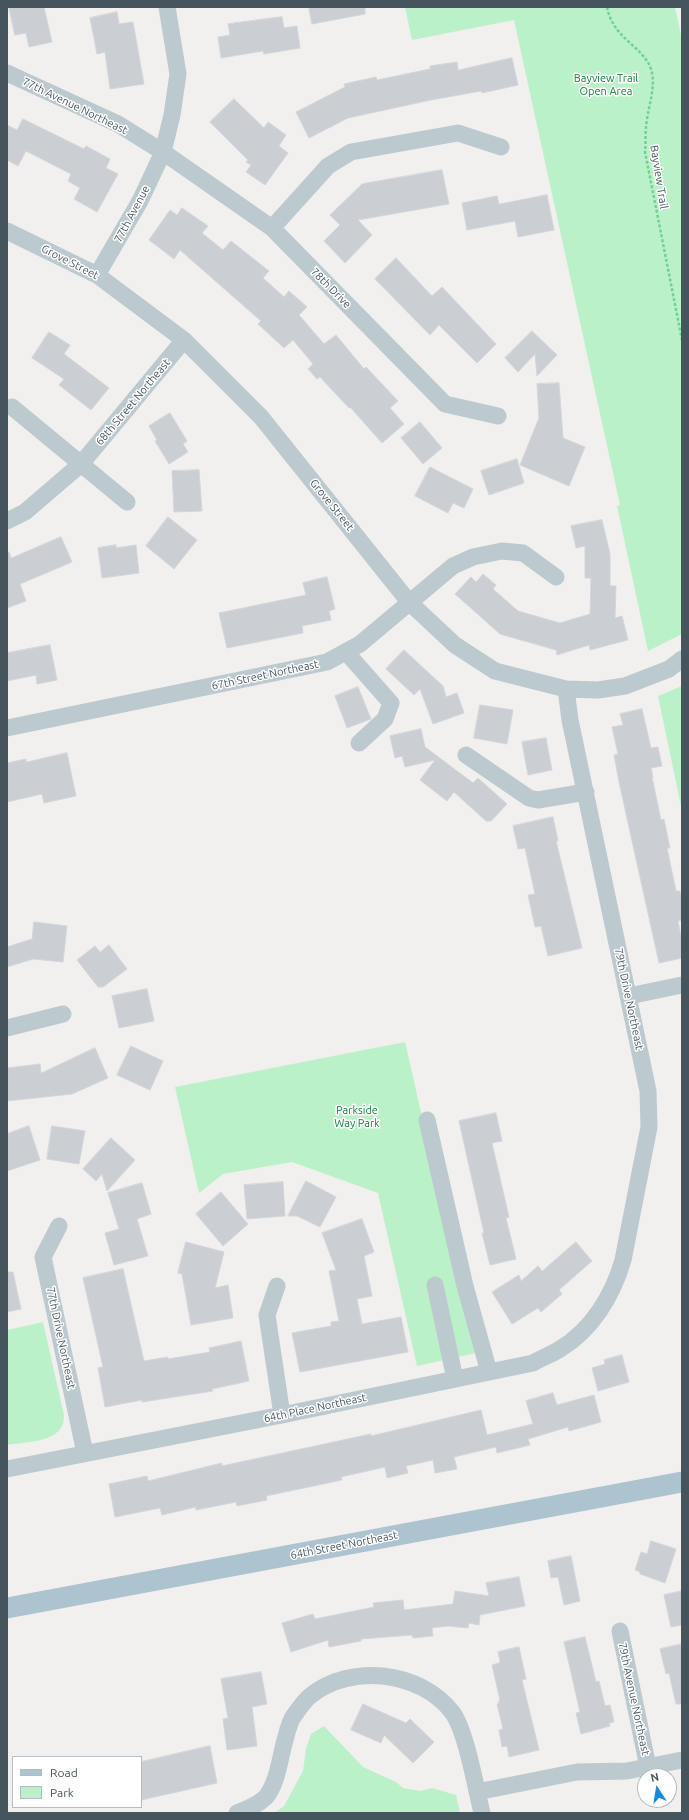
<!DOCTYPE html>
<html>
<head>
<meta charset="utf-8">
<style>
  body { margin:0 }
  #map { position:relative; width:689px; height:1820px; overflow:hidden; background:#f2efef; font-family:Ubuntu,sans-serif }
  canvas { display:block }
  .frame { position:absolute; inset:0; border:8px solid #46555d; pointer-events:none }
  .legend { position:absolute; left:12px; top:1756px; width:130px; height:52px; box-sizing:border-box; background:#fff; border:1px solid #b5bbbe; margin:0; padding:5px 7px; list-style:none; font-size:12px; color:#46555d }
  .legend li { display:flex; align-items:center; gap:8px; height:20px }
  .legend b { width:20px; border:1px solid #b5bbbe }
  .north { position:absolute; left:637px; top:1768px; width:40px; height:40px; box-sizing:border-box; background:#fff; border:1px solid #b5bbbe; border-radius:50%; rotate:348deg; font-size:11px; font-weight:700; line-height:16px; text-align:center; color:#46555d }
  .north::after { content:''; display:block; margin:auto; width:14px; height:18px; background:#0f8ceb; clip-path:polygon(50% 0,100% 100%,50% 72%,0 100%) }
</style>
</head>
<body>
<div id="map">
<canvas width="689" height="1820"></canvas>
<div class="frame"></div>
<ul class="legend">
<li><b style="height:5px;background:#adc3cf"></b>Road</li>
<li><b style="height:11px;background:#bbf1c9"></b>Park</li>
</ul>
<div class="north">N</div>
</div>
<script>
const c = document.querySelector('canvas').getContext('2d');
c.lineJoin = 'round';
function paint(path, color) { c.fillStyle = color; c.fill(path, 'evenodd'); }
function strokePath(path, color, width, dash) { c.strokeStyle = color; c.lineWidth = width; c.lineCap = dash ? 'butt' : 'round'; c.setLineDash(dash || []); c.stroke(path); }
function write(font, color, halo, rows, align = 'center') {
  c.font = font + ' Ubuntu,sans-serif'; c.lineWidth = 3; c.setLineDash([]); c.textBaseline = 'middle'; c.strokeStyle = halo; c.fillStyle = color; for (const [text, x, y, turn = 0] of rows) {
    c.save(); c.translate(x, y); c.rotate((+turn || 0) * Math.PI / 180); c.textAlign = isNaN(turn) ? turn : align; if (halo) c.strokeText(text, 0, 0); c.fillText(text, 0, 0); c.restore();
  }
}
paint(new Path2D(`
  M405,7H675L682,40V634L648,651L617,506L620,505L514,20L412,40Z
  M682,686V811L658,696Z
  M405,1042L476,1353L417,1366L378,1193L292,1162L223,1174L199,1193L175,1087Z
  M43,1322L64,1415C65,1443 29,1441 7,1445V1330Z
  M324,1726L363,1767L396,1782L403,1788L421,1791L432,1788L456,1795L460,1813H274L284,1806L303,1771L306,1749L311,1734Z`), '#bbf1c9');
const building = new Path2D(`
  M9,7H44L52,42L29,47L26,33L15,35Z
  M309,7H365V14L312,24Z
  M117,12L119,24L133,22L144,84L110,89L105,52L97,54L90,18Z
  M282,17L284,28L297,26L300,48L264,54L263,51L221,58L218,37L230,35L228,24Z
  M512,58L518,85L482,93L481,91L431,100L348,118L309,138L296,112L345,87L344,84L376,77L377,80L430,69V66L457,62L458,70Z
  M234,99L264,128L268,122L286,135L279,146L288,153L265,185L246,172L251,165L246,162L248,160L210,122Z
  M23,119L84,149L86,146L110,159L106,168L118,174L97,212L74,199L80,188L68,181L71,174L26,151L18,166L7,160V125L17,130Z
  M442,170L449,204L358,220L372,235L345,263L324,241L340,225L330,215L362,184Z
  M547,195L554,230L518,237L515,221L467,230L462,203L497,196L499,204Z
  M182,208L208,226L202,233L223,250L231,241L269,271L263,278L284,297L289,291L307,307L299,315L324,344L336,335L364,369L366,367L398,401L390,408L404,424L382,443L350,407L349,408L320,377L317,379L308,369L313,364L293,340L284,348L258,324L261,321L180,250L174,259L149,240L170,210L177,215Z
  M396,258L432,296L442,287L496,344L477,363L439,325L430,335L375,279Z
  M532,331L557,355L537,376L535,354L518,372L505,358Z
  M49,332L70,345L64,354L109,388L91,410L59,385L64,379L32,358Z
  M559,383L563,438L585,447L569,486L520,465L539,418L537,384Z
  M170,413L187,441L183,444L188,452L169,464L155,441L157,440L149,426Z
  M420,422L442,448L423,464L401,438Z
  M517,459L524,483L489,495L481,471Z
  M430,467L473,489L464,508L453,503L448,513L415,496Z
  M199,470L202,511L174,512L172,471Z
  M168,517L197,540L174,569L146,546Z
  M602,520L610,554V586H616L615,618L622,616L628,640L590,650L589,645L557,655L556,650L500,634L455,594L471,577L476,582L483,574L496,585L493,589L518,611L560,623L590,614L591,578H585V546L576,548L571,526Z
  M61,537L72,562L20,584L26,601L7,608V552H9L11,558Z
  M116,545V548L136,545L139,573L102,578L98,548Z
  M327,577L335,609L329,611L331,620L302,626L303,633L227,648L219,613L306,595L303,583Z
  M50,645L57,680L37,684L36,675L7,681V653Z
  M404,650L443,686L446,697L457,693L464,713L433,724L420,689L414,695L386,669Z
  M358,687L371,719L347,728L335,696Z
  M480,705L513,710L507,744L474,738Z
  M642,709L651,748L658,747L662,766L651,768L653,777H652L661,820L664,819L670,848H667L676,891H680L682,901V920L678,921L682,941V958L659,963L619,782L614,755L618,754L612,727L623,725L620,714Z
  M421,729L425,747L473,783L478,778L507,804L491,821H486L454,792L447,801L420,780L435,760L405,767L402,756L395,758L390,736Z
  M546,738L552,770L528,775L522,742Z
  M67,753L76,796L44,803L42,794L7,802V763L26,759V762Z
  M553,817L558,841H556L582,948L548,956L541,926L535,927L528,895L535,894L525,848L518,849L513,826Z
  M34,922L67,926L63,962L33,959L7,967V947L32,939Z
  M109,945L127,969L103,987H98L77,960L95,946L100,952Z
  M147,989L154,1021L119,1028L112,996Z
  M131,1046L163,1061L150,1090L117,1075Z
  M95,1048L108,1078L72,1094L7,1101V1068L40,1064L41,1073Z
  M496,1113L502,1141L492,1143L509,1217L506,1218L516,1259L490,1265L482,1233H484L459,1121Z
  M29,1126L40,1160L7,1171V1134Z
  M52,1126L85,1131L79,1164L47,1159Z
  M111,1138L135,1160L107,1191L102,1174L96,1181L83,1169Z
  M306,1181L336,1197L320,1227L297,1216H288Z
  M283,1182L285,1216L247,1219L244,1185Z
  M142,1183L151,1214L137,1219L148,1256L114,1265L105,1233L119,1229L108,1193Z
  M221,1192L248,1224L223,1246L196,1214Z
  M362,1219L374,1252L364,1256L372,1296L357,1299L362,1324L401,1317L408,1352L300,1372L292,1333L331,1326V1322L339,1321L329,1271L336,1270L322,1233Z
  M186,1242L224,1252L215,1288L228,1285L233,1318L191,1325L182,1274L178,1273Z
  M576,1242L592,1261L559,1290L562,1294L541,1312L538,1308L512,1324L492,1292L519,1275L521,1281L538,1266L542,1271Z
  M123,1269L144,1361L168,1357V1359L210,1352L209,1348L241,1341L249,1381L212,1389L213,1391L142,1402V1400L105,1407L98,1368L103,1367L83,1278Z
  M7,1272H13L21,1309L7,1312Z
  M622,1355L629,1382L598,1391L592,1368L605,1364L604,1360Z
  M553,1393L557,1405L594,1395L601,1422L569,1431L568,1427L528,1439L530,1445L497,1453L496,1447L454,1457L457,1469L435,1473L433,1460L406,1466L408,1473L387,1478L385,1467L341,1477L342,1480L266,1496L267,1500L237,1506L236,1502L196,1510V1507L162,1515L160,1508L115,1517L109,1484L147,1476L148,1481L222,1463V1466L371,1434V1436L481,1410L487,1435L533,1424L526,1401Z
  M651,1541L676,1549L665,1583L640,1574V1572L635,1570L641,1552L647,1554Z
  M571,1556L580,1601L564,1605L558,1577L551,1578L548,1561Z
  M519,1577L525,1606L480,1615L479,1625L469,1623L468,1628L448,1626L432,1628L433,1636L413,1638L412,1635L361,1639V1641L329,1647L328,1640L291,1652L282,1623L313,1614L315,1619L374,1607L373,1603L403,1600L404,1610L453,1604L455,1591L489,1596L486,1583Z
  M682,1591V1625L671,1627L664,1595Z
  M585,1637L596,1682L599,1681L605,1706L610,1705L614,1722L609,1723L610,1726L581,1734L576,1713L580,1712L564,1642Z
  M682,1644V1704H676L669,1673L666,1674L660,1649Z
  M519,1647L526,1679L522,1680L539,1750L509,1757L507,1746L502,1747L499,1730L503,1729L497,1704L499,1703V1700H500L492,1665L499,1663L500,1661L498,1652Z
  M261,1672L267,1704L252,1707L257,1746L227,1750L223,1719L228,1718L221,1679Z
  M363,1704L406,1723L410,1719L434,1742L413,1763L384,1735L381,1743L351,1730Z
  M210,1746L217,1783L141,1800V1762Z`);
paint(building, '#cbcfd4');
strokePath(building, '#d2d6db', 1);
strokePath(new Path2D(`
  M607,7C613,39 643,46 651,69C657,87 647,109 646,128C645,136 646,144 645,152L682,340`), '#71d195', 2.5, [3, 2]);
strokePath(new Path2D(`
  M7,73L118,124L163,152L272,228L445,404L498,416
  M272,228L328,166L351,152L458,133L501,147
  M7,231L97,275L184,340L261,417L409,602L455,645L495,671L566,689L598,690L625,686L669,669L682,659
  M97,275L140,201L163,152L172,115L178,74L167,7
  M12,407L127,502
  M7,521L25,512L81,464L184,340
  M346,652L391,703L385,719L359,743
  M7,728L327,662L360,644L453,566L473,557L502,551L523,553L556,577
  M466,755L529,798L538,800L586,792
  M629,996L682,985
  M7,1028L63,1014
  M427,1120L465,1286L489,1372
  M59,1226L43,1257L85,1453
  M435,1285L455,1379
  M277,1286L267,1315L282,1415
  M7,1469L282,1415L533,1363C542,1358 552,1354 560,1349C592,1330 613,1295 623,1260L649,1127L648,1091L570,720L566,689
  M620,1631L648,1767
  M477,1792L577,1772L627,1771L682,1760
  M237,1813C247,1809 258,1805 266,1797C278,1782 280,1757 285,1740C287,1733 289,1723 293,1717C298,1710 304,1701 310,1696C351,1663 420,1671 452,1712C466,1730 476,1789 482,1813`), '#bcc9cf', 17);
strokePath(new Path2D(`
  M7,1608L682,1482`), '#adc3cf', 21);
write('11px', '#12833c', '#fff', [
  ["Bayview Trail",606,78],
  ["Open Area",606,91],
  ["Parkside",357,1110],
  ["Way Park",357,1123]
]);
write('11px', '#46555d', '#fff', [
  ["77th Avenue Northeast",75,106,26],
  ["Bayview Trail",659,177,81],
  ["77th Avenue",132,214,-62],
  ["Grove Street",70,262,27],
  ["78th Drive",331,288,45],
  ["68th Street Northeast",133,402,-50],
  ["Grove Street",332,505,51],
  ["67th Street Northeast",265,675,-12],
  ["79th Drive Northeast",629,999,78],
  ["77th Drive Northeast",61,1338,78],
  ["64th Place Northeast",315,1408,-12],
  ["64th Street Northeast",344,1545,-11],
  ["79th Avenue Northeast",634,1699,78]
]);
</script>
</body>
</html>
